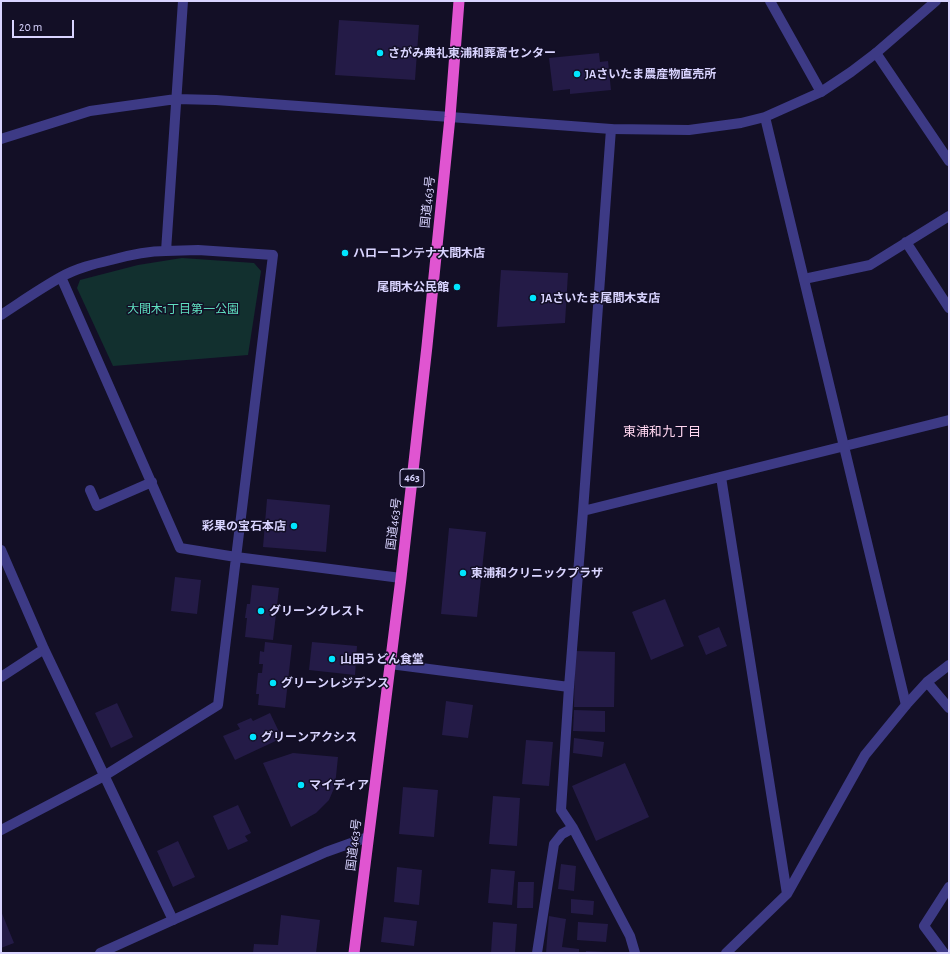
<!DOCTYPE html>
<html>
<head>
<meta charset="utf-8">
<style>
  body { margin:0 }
  #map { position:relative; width:950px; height:954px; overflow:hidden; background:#130f26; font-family:"Alegreya Sans",sans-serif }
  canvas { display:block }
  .frame { position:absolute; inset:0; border:2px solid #d9d4ff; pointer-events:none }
  .scale { position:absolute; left:12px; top:20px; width:62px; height:18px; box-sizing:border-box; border:2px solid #d9d4ff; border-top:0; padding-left:5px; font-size:12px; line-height:14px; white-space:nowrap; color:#d9d4ff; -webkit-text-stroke:3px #130f26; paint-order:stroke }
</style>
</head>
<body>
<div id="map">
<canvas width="950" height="954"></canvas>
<div class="frame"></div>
<div class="scale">20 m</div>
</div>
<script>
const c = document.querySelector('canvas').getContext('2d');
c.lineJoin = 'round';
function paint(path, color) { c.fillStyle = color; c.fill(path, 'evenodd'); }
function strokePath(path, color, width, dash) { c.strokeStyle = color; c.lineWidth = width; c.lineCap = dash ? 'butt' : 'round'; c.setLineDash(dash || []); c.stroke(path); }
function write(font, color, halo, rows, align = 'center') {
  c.font = font + ' "Alegreya Sans","Noto Sans JP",sans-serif'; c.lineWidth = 3; c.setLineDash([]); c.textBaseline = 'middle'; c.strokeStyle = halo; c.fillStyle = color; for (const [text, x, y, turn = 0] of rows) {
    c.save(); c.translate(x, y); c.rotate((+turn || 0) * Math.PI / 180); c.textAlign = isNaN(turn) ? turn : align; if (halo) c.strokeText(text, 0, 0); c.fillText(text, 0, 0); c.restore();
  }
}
paint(new Path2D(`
  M182,258L254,263L261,271L248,355L113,366L77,288L80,280L138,265Z`), '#12302f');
paint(new Path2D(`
  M339,20L419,25L415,80L335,75Z
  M599,53L600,62L608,61L611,90L570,94V89L553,91L549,58Z
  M501,270L568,273L565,323L497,327Z
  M267,499L330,505L326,552L263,547Z
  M449,528L486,532L477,617L441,614Z
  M175,577L201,580L197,614L171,611Z
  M252,585L279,588L273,640L245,637L247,618H245L247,604H250Z
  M665,599L684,646L651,660L632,612Z
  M719,627L727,646L706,655L698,636Z
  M265,642L292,645L285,708L258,705L259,694H256L258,673H262L263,664H259L260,651L264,652Z
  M312,642L357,646L355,675L309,670Z
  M575,651L615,652L614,707H574Z
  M446,701L473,705L468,738L442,735Z
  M117,703L133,737L111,748L95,713Z
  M574,710L605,711V732L573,731Z
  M270,713L282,738L235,760L223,736L240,729L237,724L251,718L253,721Z
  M574,738L604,742L602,757L573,753Z
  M526,740L553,742L549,786L522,784Z
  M293,753L338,757L335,786L329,800L316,813L291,827L263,763Z
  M625,763L649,817L596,841L572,786Z
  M403,787L438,790L434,837L399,834Z
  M493,796L520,798L517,846L489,844Z
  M238,805L251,833L245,836L248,841L228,850L213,816Z
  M178,841L195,877L173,887L157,851Z
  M561,864L576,866L574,891L558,889Z
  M397,867L422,870L419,905L394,902Z
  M491,869L515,871L512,905L488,903Z
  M518,882H534L533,908H517Z
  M571,899L594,901L593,915L571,913Z
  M1,911L14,943L1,948Z
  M281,915L320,920L316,953H253L254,944L278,945Z
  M549,916L566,919L562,947L579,949V953H546Z
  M384,917L417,921L414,946L381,942Z
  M493,922L517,924L515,953H491Z
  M578,922L608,924L606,942L577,940Z
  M586,951L606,952V953H586Z`), '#241b47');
strokePath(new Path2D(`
  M944,953L924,926L949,887`), '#3d3a85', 10);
strokePath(new Path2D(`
  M770,1L821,92
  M876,53L949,161
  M611,129L583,511L569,687L561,810L573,828L630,936L635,953
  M1,139L90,111L176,99L216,100L450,117
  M906,242L949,308
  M61,277L180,548L236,557L401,578
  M804,279L870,265L949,216
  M1,315C21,302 41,288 61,277C77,268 94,264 111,260C129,255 147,251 166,251L183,1
  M721,477L787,894
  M90,490L97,506L152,482
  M583,511L949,420
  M1,550L44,649L173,920
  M390,664L569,687
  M1,677L44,649
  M927,682L949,708
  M1,830L104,776L218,705L273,255L198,250L166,251
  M537,953L554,844L562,834L573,828
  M726,953L787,894L865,755L906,705L927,682L949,665`), '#3d3a85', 10);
strokePath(new Path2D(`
  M450,117L611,129L689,130L741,123L765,117L821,92L851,72L876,53L936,1
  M765,117L906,705
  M100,953L173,920L326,852L368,837`), '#3d3a85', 10);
strokePath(new Path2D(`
  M354,953L401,578L427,346L450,117L459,1`), '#e055d1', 11);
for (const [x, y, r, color] of [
  [380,53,4,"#00e5ff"],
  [577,74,4,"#00e5ff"],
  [345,253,4,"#00e5ff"],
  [457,287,4,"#00e5ff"],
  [533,298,4,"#00e5ff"],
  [294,526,4,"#00e5ff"],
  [463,573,4,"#00e5ff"],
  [261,611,4,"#00e5ff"],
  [332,659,4,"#00e5ff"],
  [273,683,4,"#00e5ff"],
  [253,737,4,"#00e5ff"],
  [301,785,4,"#00e5ff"]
]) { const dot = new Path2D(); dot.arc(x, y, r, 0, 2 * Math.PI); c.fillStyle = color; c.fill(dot); strokePath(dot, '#130f26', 1.5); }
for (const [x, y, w] of [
  [412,478,24]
]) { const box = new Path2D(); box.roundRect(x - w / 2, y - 9, w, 18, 3); c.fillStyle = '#130f26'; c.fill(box); strokePath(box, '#d9d4ff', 1); }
write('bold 11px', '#d9d4ff', null, [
  ["463",412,478]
]);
write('bold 12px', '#d9d4ff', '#130f26', [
  ["さがみ典礼東浦和葬斎センター",388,53],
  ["JAさいたま農産物直売所",585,74],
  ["ハローコンテナ大間木店",353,253],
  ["尾間木公民館",449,287,"right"],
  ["JAさいたま尾間木支店",541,298],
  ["彩果の宝石本店",286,526,"right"],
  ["東浦和クリニックプラザ",471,573],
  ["グリーンクレスト",269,611],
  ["山田うどん食堂",340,659],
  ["グリーンレジデンス",281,683],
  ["グリーンアクシス",261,737],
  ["マイディア",309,785]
], 'left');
write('12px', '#d9d4ff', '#130f26', [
  ["国道463号",428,202,-84],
  ["国道463号",394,524,-83],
  ["国道463号",354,845,-83]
]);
write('12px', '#5fe0c0', '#130f26', [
  ["大間木1丁目第一公園",183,309]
]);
write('13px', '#ffd6f0', '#130f26', [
  ["東浦和九丁目",662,432]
]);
</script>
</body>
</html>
